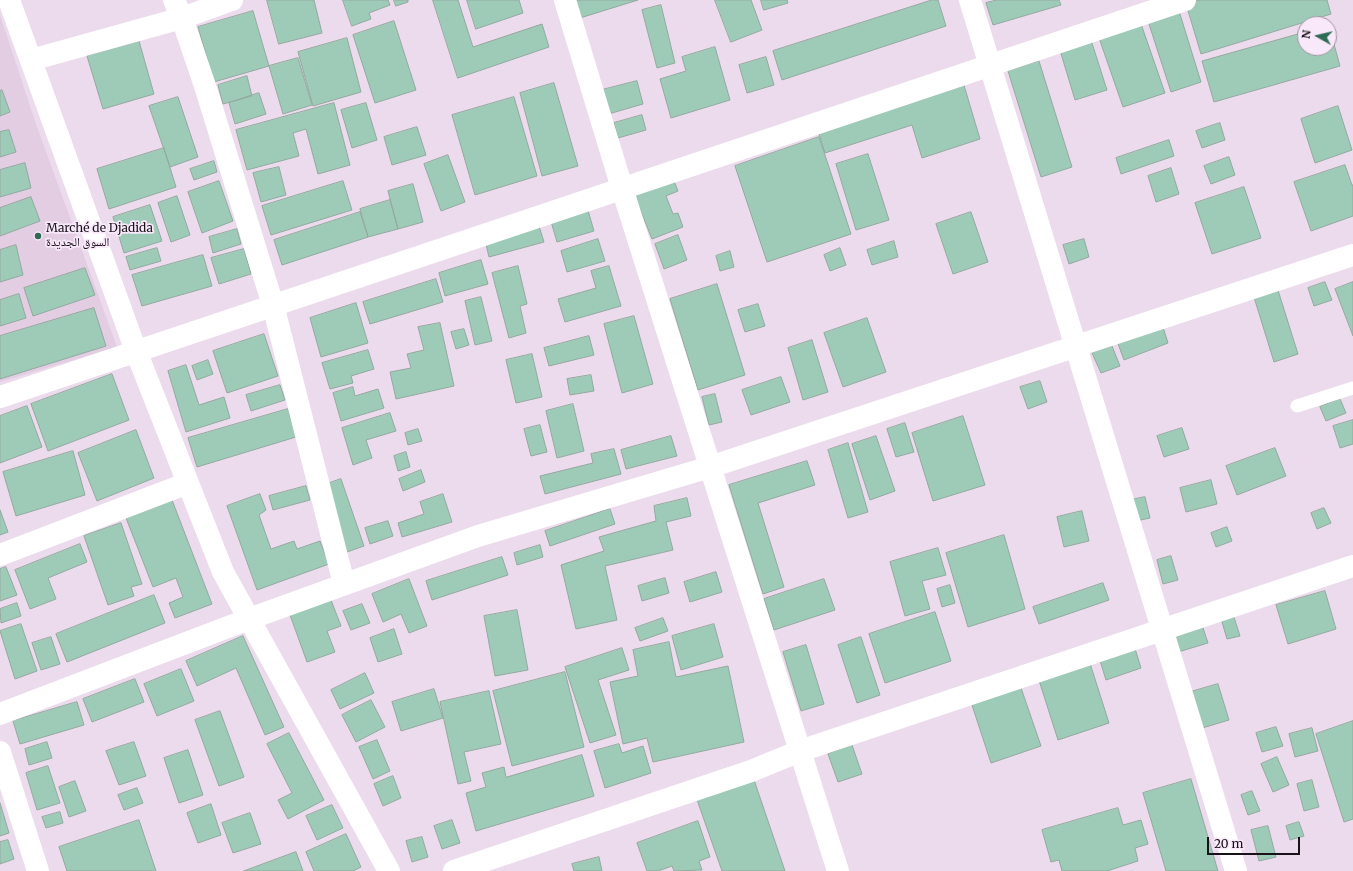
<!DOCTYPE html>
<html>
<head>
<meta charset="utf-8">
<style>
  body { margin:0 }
  #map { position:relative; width:1353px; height:871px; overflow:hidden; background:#ebdbec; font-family:Merriweather,serif }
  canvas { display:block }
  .north { position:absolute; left:1297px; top:16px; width:40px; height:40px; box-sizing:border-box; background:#f8e8f9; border:1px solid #9f939f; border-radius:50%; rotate:278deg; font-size:11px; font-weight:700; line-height:16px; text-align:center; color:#191319 }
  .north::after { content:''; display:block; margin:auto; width:14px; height:18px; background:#2f6a55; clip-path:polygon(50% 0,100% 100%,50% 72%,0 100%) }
  .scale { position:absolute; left:1207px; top:837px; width:93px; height:18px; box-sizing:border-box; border:2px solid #191319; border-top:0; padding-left:5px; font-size:12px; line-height:14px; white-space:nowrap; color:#191319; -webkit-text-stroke:3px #f8e8f9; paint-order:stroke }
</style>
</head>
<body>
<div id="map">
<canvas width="1353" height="871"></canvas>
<div class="north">N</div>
<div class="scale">20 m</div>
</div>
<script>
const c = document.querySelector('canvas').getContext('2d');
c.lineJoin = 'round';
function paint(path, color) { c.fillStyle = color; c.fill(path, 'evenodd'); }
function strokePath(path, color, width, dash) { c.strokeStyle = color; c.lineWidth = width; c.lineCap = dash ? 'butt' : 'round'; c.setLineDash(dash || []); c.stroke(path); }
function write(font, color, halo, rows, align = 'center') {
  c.font = font + ' Merriweather,"Noto Naskh Arabic",serif'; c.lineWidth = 3.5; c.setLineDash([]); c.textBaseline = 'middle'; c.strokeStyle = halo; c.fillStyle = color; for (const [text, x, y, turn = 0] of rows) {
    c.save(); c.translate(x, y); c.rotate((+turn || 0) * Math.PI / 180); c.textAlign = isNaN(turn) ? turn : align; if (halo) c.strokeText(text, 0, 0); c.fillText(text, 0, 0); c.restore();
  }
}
paint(new Path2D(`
  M0,15L36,124L117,347L0,382Z`), '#e2cde3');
const building = new Path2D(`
  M267,0H314L322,33L279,44Z
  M343,0H388L390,5L369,13L371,19L352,26Z
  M394,0H408V2L396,6Z
  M433,0H458L473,47L542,24L549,47L458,78Z
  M467,0H519L523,13L476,29Z
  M574,0H638L580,18Z
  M715,0H751L762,30L731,42Z
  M761,0H787L788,3L764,10Z
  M932,0H938L946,26L782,80L773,51Z
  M997,0H1059L1061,5L993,25L986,3Z
  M1200,0H1327L1331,14L1201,54L1186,4Z
  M661,5L675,63L657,68L642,10Z
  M253,11L269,66L214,82L198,27Z
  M1179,11L1201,82L1171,92L1148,21Z
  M394,21L416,90L375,103L353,35Z
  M1140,21L1165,93L1123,107L1098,35Z
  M1329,26L1340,66L1214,102L1202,61L1305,32V48H1329Z
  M1090,37L1107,90L1075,100L1059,47Z
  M347,38L361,92L313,106L298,52Z
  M139,41L154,94L103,109L87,56Z
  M715,47L730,100L671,118L660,79L686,71L682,57Z
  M766,57L774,85L747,93L739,65Z
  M298,58L312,105L283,114L269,66Z
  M1039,61L1072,167L1041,177L1008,71Z
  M247,76L252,96L223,104L218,85Z
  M637,81L643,104L605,115L598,91Z
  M963,82L980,139L922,158L912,125L825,153L817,128Z
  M554,83L578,166L542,176L520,93Z
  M2,90L10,112L0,116V91Z
  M259,93L266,114L235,124L229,103Z
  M178,97L198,157L170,167L149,106Z
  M514,97L537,176L475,195L452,115Z
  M334,103L350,165L318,174L306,129L293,133L299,156L247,170L236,130Z
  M366,103L377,140L352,148L341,110Z
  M1338,106L1352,150L1315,163L1301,119Z
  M642,115L646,130L618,138L614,123Z
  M1220,123L1225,140L1202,148L1196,131Z
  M417,127L426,155L392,165L384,137Z
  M9,130L16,152L0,157V132Z
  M819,137L851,234L767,262L735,166Z
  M1169,140L1174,156L1121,174L1116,158Z
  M164,148L176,187L109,209L97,169Z
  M868,154L889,220L856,230L836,164Z
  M448,155L465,202L441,211L424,164Z
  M1229,157L1235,175L1211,184L1204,166Z
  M214,161L217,172L194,180L190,169Z
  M25,163L31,188L0,197V170Z
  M1345,165L1352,185H1353V216L1311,231L1294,182Z
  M279,167L286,195L261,202L253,173Z
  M1171,168L1179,194L1156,202L1148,176Z
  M672,176L678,191L666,196L673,214L678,213L683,227L652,239L633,192Z
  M219,181L233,221L202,233L188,192Z
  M343,181L352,210L271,235L262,206Z
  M413,184L423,222L398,229L388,191Z
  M1244,187L1261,238L1212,254L1195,203Z
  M177,196L190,235L171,242L158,203Z
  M31,197L40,221L0,236V208Z
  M390,200L398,229L368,237L360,209Z
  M150,205L162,241L124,253L113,217Z
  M587,207L594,231L557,242L550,218Z
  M360,212L368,237L282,265L274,240Z
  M971,212L988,262L953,274L936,224Z
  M539,226L544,242L489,257L485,240Z
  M237,229L241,244L213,253L209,237Z
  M678,235L687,260L664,269L655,244Z
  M598,239L605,261L567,272L561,251Z
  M1084,239L1089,257L1069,264L1063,245Z
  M894,241L898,257L872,265L867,250Z
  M16,245L23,275L0,282V250Z
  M157,248L161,261L130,270L126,257Z
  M840,248L846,265L830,271L824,255Z
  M244,249L251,274L219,284L211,258Z
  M730,251L734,267L720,271L716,256Z
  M203,255L212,286L142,306L132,275Z
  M481,260L488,284L445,296L439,273Z
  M518,266L527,304L520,306L526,333L509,338L492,273Z
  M609,266L621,306L565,322L558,299L596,288L591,271Z
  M85,268L95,295L33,316L24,288Z
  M436,279L443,302L370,324L363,302Z
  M1325,282L1332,300L1314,306L1308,288Z
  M1353,282V336L1335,289Z
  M717,284L745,375L698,390L670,299Z
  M1277,287L1298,354L1274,362L1253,294Z
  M19,294L26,318L0,326V300Z
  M481,297L492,341L475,345L465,301Z
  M356,303L368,343L321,357L310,318Z
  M758,304L765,326L745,332L738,310Z
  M94,308L106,346L0,379V336Z
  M634,316L653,384L622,393L604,324Z
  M867,318L886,372L843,387L824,333Z
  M440,323L454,386L396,399L390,372L411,368L407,354L424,350L418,327Z
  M1162,324L1168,343L1124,360L1117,341Z
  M464,329L469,345L456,349L451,332Z
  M264,334L278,376L227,393L213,351Z
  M589,336L594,355L549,366L544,348Z
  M812,340L828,392L803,400L788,348Z
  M1112,346L1120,366L1101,373L1092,353Z
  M368,350L374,369L351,376L353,383L330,389L322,363Z
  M532,354L542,397L516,403L506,360Z
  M208,360L213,374L197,380L192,366Z
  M186,365L199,405L224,397L230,418L186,432L168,371Z
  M112,374L129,420L48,451L31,404Z
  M591,375L594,391L570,395L567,379Z
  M781,377L790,402L751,415L742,390Z
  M1040,381L1047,402L1028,409L1020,387Z
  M280,385L285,400L251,411L246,395Z
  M353,387L355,396L378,389L384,408L341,421L333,393Z
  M715,394L722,422L709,425L702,397Z
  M1340,399L1346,413L1326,421L1320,407Z
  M573,404L584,451L557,458L546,411Z
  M27,406L42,447L0,463V416Z
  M288,409L296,437L197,467L188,438Z
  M390,413L396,431L366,440L372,458L353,465L342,428Z
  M963,416L985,485L933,501L912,433Z
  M1353,420V444L1340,448L1333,426Z
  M905,423L914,452L896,457L887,429Z
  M540,425L547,452L531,456L524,429Z
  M1182,428L1189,449L1164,457L1157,436Z
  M418,429L422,441L408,445L405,433Z
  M136,430L154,478L97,501L78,453Z
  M671,436L677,456L626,469L621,450Z
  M876,436L895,491L870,500L852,444Z
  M848,443L868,512L848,518L828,450Z
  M1275,448L1286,476L1237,495L1226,466Z
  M614,449L621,474L545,494L540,476L593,463L591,454Z
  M73,451L85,495L16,516L3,472Z
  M406,452L410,467L398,471L394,456Z
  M807,461L815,485L758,503L784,587L763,594L729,485Z
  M421,470L425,482L403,491L399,479Z
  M341,479L364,546L347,552L324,485Z
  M1211,480L1217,504L1186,512L1180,488Z
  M306,486L310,500L273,510L269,496Z
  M260,494L266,510L259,515L271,549L294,541L297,549L320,541L329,564L257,590L227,506Z
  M443,494L452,522L402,537L398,523L424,514L420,502Z
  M1145,497L1150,518L1136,521L1131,500Z
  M687,498L691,516L666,522L673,550L605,566L617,620L576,629L561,565L604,551L599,537L656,521L654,506Z
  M172,500L212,604L175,618L169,603L183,597L176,578L153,587L126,518Z
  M1324,508L1331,523L1317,529L1311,513Z
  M610,509L615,524L550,546L545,531Z
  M0,510L8,532L0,535Z
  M1082,511L1089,541L1064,547L1057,517Z
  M388,521L393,536L370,544L365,528Z
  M121,523L142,584L131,587L134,596L108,605L84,536Z
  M1227,527L1232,541L1216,547L1211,533Z
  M1004,535L1025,609L968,627L946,553Z
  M80,544L87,562L48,578L56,599L30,609L15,570Z
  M540,545L543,557L517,565L514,553Z
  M938,548L946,575L922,581L930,609L905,616L890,562Z
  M1171,556L1178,580L1163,584L1157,560Z
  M502,557L508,575L432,600L426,581Z
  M6,567L17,595L0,601V569Z
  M716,572L722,592L690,602L684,582Z
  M665,578L669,593L642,601L638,586Z
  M409,579L427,626L409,633L401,614L383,622L372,594Z
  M824,579L835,610L774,630L764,599Z
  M1103,583L1109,600L1039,624L1033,607Z
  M950,585L955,603L942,607L937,589Z
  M1325,591L1336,629L1288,644L1276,605Z
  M154,595L165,623L67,662L56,634Z
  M331,600L341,626L327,631L335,652L307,662L290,615Z
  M17,603L21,616L1,623L0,609Z
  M362,604L370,623L351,630L343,611Z
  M517,610L528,670L495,676L484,616Z
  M1232,611L1240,636L1227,639L1220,615Z
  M935,612L951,661L885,683L869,634Z
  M663,618L668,631L640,641L635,628Z
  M1200,619L1208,643L1178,652L1170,629Z
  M21,624L37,671L15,679L0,631Z
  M714,624L723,657L681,670L672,636Z
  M394,629L402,654L378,662L370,638Z
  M243,636L284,727L265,735L236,668L197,686L186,661Z
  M51,637L60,664L41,670L32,643Z
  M861,637L880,695L857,703L838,645Z
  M669,642L676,677L728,666L744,742L653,762L647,738L623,744L610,682L638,676L633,650Z
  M1133,642L1141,668L1106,680L1098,654Z
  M806,645L824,704L801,711L783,652Z
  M622,648L629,670L598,680L616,735L590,743L565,667Z
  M1088,657L1109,723L1058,740L1037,674Z
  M181,669L194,701L157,716L144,684Z
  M565,672L584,747L512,766L493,691Z
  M365,673L374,693L340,709L331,690Z
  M135,679L144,702L92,722L83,699Z
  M1019,682L1041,746L991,763L970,699Z
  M1218,684L1229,720L1199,729L1187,693Z
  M434,689L443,718L401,731L392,702Z
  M489,691L501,744L464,752L471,781L458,784L440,702Z
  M371,700L385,727L356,742L342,715Z
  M77,702L84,725L20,744L13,721Z
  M220,711L244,777L219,786L195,720Z
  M1353,721V819L1344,822L1316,734Z
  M1276,727L1283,746L1262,752L1256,733Z
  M1312,728L1318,751L1295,757L1289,734Z
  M289,733L324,800L288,819L278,800L292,793L267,744Z
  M377,740L390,771L373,779L359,747Z
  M47,742L52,758L29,765L25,749Z
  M134,742L146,776L119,785L106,751Z
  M619,744L622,753L643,746L651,773L605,788L594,751Z
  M852,745L862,774L838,782L828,754Z
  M188,750L203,795L179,803L164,758Z
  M582,755L594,796L476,831L466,793L486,787L482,773L504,767L506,777Z
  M1277,757L1289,785L1273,792L1261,764Z
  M48,766L60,803L37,810L26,773Z
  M752,774L785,871H722L695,794Z
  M393,776L401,798L383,806L374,784Z
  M1191,779L1218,871H1166L1143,793Z
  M1312,780L1319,807L1304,811L1297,784Z
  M75,781L86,811L69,817L59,787Z
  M137,788L143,803L124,810L118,795Z
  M1252,791L1260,811L1248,815L1241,795Z
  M0,803L9,833L0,836Z
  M211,804L221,835L198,843L187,813Z
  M332,805L343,828L317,840L306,816Z
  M1118,808L1123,825L1141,820L1148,844L1135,848L1138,861L1107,871H1062L1059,860L1051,862L1042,830Z
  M60,812L63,823L46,828L42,817Z
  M250,813L261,844L233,853L222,823Z
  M139,820L156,871H67L59,847Z
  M452,820L460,843L442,849L434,826Z
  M698,821L710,857L699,861L702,870L674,871L672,866L658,871H647L637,843Z
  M1299,822L1304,836L1290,840L1286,826Z
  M1268,826L1276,857L1259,861L1251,830Z
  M346,834L361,867L353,871H314L306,852Z
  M422,837L428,857L412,862L406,841Z
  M8,840L14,859L0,864V842Z
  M296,852L303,871H244Z
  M599,857L602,871H574L572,864Z`);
paint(building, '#9ecbb8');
strokePath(building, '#93a99f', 1);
strokePath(new Path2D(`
  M1297,406L1353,388`), '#fff', 13);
strokePath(new Path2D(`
  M9,0L136,351L223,572L389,871
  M174,0L182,18L205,86L273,305L344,584
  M565,0L622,188L838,871
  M970,0L1236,871
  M31,60L182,18L232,0
  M0,555L188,483
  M0,714L249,619L478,536L710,467L1353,255
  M0,752L38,871
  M454,871L751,771L800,751L1353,566`), '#fff', 22);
strokePath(new Path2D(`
  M0,397L1185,0`), '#fff', 22);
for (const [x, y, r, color] of [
  [38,236,4,"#2f6a55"]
]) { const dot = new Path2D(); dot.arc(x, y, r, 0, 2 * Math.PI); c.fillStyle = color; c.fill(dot); strokePath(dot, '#f8e8f9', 1.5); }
write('12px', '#191319', '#f8e8f9', [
  ["Marché de Djadida",46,229],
  ["السوق الجديدة",46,243]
], 'left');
</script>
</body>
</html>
